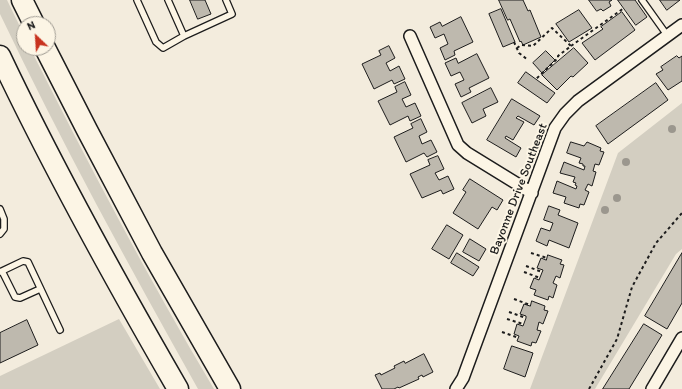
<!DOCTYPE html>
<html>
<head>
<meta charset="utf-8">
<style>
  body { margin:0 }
  #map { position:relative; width:682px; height:389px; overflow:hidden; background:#f3ecdd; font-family:Itim,sans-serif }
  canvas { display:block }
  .north { position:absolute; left:16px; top:16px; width:40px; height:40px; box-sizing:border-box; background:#fcf5e5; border:1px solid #a29e95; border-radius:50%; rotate:335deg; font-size:11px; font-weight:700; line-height:16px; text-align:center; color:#1c1c1c }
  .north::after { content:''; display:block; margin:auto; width:14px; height:18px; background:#c8321e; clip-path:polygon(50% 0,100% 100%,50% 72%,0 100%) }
</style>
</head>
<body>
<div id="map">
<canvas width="682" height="389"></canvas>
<div class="north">N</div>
</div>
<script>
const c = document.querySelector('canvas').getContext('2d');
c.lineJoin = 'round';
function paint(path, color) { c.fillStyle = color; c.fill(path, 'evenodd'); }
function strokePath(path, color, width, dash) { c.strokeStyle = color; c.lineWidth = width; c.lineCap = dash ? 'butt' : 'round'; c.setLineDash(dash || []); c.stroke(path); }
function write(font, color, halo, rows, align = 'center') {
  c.font = font + ' Itim,sans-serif'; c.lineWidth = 4; c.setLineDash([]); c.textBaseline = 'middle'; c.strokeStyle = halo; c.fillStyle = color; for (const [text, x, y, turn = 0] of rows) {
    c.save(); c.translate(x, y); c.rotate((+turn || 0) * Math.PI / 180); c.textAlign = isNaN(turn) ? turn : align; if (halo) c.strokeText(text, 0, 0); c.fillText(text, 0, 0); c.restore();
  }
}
paint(new Path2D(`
  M0,0H7L24,35V48H30C88,163 148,278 214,389H198C129,266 61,142 0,14Z
  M682,103V249L676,254L595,389H530L618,153Z
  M119,319L160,389H0V376Z`), '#d3cec1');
const building = new Path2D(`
  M190,0H205L211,14L198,19Z
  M499,0H523L528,11L530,10L541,37L523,45L521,41L520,42L510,19L508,20Z
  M589,0H612L609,2L611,6L603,11L601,9L597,11Z
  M618,0H635L647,17L636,25Z
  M660,0H680L667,10Z
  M501,9L515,42L503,47L489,14Z
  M579,10L592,28L569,42L556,24Z
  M622,12L635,30L595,60L582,43L603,29L601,27Z
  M461,17L473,42L454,51L455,55L445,60L440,48L448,44L444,34L435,38L430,27L440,22L442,26Z
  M389,46L395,58L386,63L390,71L399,66L405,79L394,84L392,80L374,89L362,64L381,55L379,51Z
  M574,48L588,63L573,77L571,76L557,90L542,75Z
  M546,51L555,60L542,73L533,63Z
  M477,54L489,78L469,88L471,92L461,97L455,84L464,80L460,72L451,76L445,63L456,58L458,63Z
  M677,56L679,58L682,56V81L668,90L656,74L663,70L661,67Z
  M526,72L555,93L547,103L518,83Z
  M405,82L411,95L402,99L406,107L415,103L421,116L410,121L408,116L390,125L378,101L397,92L395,87Z
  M656,83L668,100L608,144L596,126Z
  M491,88L498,102L483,109L486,116L472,123L462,103Z
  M512,99L540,116L534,125L518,116L516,118L524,122L513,140L506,136L505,138L521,148L516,157L487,140Z
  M421,119L427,132L419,136L422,144L431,140L437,152L427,157L424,153L406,162L394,137L413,128L411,124Z
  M571,142L584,146L587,142L601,148L600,151L604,152L599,165L595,164L593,171L596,172L592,186L588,184L585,190L589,192L584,205L580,204L579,208L564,203L566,197L553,193L557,181L576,189L577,186L575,185L576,183L573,182L575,177L560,173L564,162L584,170L585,166H583V164L579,163L581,158L567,153Z
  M438,156L444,169L435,173L439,180L448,176L454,189L443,194L441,190L422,198L410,174L430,165L428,160Z
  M470,179L503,200L497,210L492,207L478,229L453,213L466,192L463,190Z
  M549,206L560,210L558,215L578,223L569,248L549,240L547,246L536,241L541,228L550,231L553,223L544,220Z
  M447,225L463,235L449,259L432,249Z
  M470,239L486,249L479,261L463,252Z
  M457,253L479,267L473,276L451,263Z
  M682,253V303L667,329L645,316Z
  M548,255L562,260L560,264L564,265L560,278L556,276L553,283L557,285L553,298L549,296L548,300L534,295L536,290L530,288L534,278L539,280L543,270L537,268L541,258L546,260Z
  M532,301L545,306L544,310L548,311L543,324L539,322L537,330L541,331L536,343L532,342L531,346L517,341L519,336L514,334L517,324L523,326L526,318V316L520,314L524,304L530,306Z
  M27,320L38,345L0,363V333Z
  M644,324L662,335L629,389H603Z
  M512,346L533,353L525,377L504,369Z
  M424,354L433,372L423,377L422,375L418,377L419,379L399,388L398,387L394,389H382L375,375L380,373L381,375L395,368L394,366L404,361L405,363Z`);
paint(building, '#beb9ae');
strokePath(building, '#1c1c1c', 1);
const lane = new Path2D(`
  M137,0L156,42L163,48L184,36L232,14L226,0
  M168,0L184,36
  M642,0L667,35
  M0,209L4,219V229L0,234
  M2,271L15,297L20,298L40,289
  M0,272L23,261L28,262L60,330`);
const street = new Path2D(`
  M410,36L458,145L467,153L532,193
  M456,389L463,378L555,128L565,114L578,101L682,25
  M652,389L682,338`);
const highway = new Path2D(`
  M22,0L34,24
  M45,48L87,130L152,253L230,389
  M0,56C54,170 115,280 178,389`);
strokePath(lane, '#1c1c1c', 8);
strokePath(street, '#1c1c1c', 14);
strokePath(highway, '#1c1c1c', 23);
strokePath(new Path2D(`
  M514,42L519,53L528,60
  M571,46L624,8
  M517,48L521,45L533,46L552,28L571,46L558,56V58L536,79
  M531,253L547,258
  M526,266L542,272
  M524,272L540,278
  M514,299L530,305
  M509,312L526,318
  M507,319L523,324
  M502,332L519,338
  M589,389L617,339L632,287L656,243L682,213`), '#1c1c1c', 2, [3, 3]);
strokePath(lane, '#fcf5e5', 5.5);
strokePath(street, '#fcf5e5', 11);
strokePath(highway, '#fcf5e5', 20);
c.fillStyle = '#9b978e';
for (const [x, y] of [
  [672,129],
  [626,162],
  [617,198],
  [605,210]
]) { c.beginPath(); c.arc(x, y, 4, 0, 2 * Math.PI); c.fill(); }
write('13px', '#1c1c1c', '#fcf5e5', [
  ["Bayonne Drive Southeast",519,189,-69]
]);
</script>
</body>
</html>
